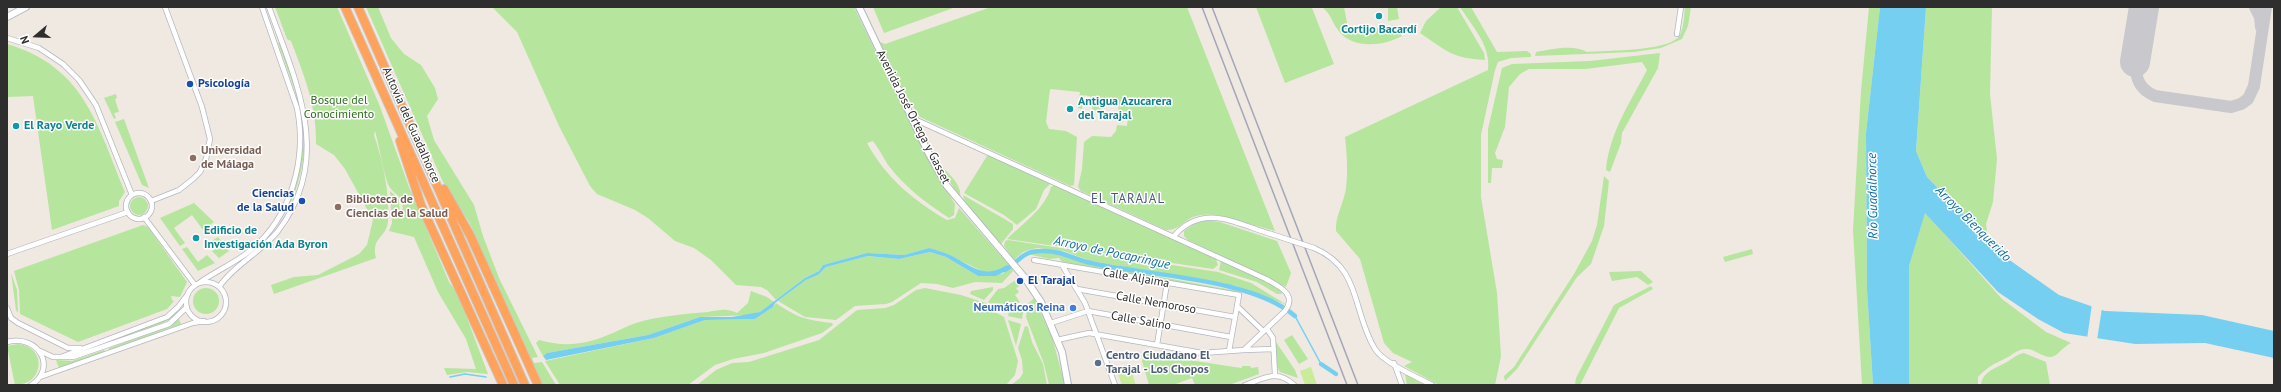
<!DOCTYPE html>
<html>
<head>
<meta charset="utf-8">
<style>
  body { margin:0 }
  #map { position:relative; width:2281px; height:392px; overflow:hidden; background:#efe9e1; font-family:"PT Sans",sans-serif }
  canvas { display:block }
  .frame { position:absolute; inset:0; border:8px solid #2e2e2e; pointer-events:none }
  .north { position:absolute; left:16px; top:16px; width:40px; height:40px; -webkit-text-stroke:3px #fff; paint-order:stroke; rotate:251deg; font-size:11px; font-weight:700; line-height:16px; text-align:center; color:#2e2e2e }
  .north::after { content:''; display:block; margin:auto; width:14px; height:18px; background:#2e2e2e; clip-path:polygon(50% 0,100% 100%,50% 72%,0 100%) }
</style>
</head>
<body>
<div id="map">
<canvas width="2281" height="392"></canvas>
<div class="frame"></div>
<div class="north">N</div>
</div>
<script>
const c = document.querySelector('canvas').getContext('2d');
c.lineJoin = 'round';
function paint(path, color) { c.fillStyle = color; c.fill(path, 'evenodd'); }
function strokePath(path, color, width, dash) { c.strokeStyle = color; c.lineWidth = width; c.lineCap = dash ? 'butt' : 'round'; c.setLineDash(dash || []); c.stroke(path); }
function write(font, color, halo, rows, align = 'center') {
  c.font = font + ' "PT Sans",sans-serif'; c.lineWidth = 3; c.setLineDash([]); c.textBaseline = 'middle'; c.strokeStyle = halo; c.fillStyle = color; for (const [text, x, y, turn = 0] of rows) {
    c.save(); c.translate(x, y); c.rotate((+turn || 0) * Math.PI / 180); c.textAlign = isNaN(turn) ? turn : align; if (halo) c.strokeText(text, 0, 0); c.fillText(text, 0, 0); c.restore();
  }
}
paint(new Path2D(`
  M275,7H337L379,104L409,187L449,282L458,294L488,374L467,372L447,375L444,368L476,369L466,339L438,292L414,237L389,231L392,223L390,191L398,198L400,210L403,209C401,193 395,196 389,186C384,176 379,144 375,131L374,135C383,161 390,194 388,222C386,238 371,237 376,258L274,294L271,285L294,277L318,275L359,254L367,245L373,220L345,169L334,155L316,144C317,107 304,75 291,41L287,39Z
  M366,7H378L391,38L404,54L421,65L435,88L438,99L427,116L434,140L474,205L483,236L499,278L538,357L532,358L534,363L542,362L556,385H543L533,366L469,222L443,182Z
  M492,7H854L931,165L955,204L954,215L949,218C926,203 905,187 888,165C883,157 879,149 873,141L867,143C885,177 914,201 947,220L955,218L959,208L1009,265L997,271H982L949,255L929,248L904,255L867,253L823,265L819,271L805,278L776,300L767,290L761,287L736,285L711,260L694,248L675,241L648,218L635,210L597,194L590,186L559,126L517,32Z
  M873,7H956L884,33Z
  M991,7H1187L1275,231L1218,215C1208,214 1198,214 1189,219C1180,225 1177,230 1166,230L1081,191L1078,187L1082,169L1084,142L1092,136L1111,137L1116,131L1117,125L1127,126L1128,116L1118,115L1119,103L1103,101L1102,111L1092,110L1093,97L1084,95L1082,109L1078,108L1080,92L1050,89L1046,122L1049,129L1066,131L1077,137L1074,185L1070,186L920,117L901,88L880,42L885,44Z
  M1256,7L1312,8L1334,64L1285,83Z
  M1322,7H1344L1348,28L1353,32L1395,25L1402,36C1384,46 1352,50 1338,30C1331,21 1332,15 1322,7Z
  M1388,7H1397L1399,19L1388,21Z
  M1441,7H1457L1484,53L1485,60C1451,58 1447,51 1420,33L1426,21Z
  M1460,7H1471L1497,52L1527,51L1531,54V57L1511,58L1498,62L1495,70L1481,135V197L1497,293L1501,356L1495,385H1439L1404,366L1412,362L1393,353L1384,343L1360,259L1336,231C1335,216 1344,203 1346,188C1348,172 1347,154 1345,137L1488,70C1491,46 1473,27 1460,7Z
  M1685,7H1691L1688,26L1682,39L1661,48L1634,52L1535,56L1536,52C1551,49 1574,44 1587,52C1607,50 1670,52 1680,35C1684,27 1684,16 1685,7Z
  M1869,7H1880L1866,133L1867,289L1873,385H1862L1853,230L1861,91Z
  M1926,7H1992L1990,94L1997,159L1993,202L1986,224L1988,238L1927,177L1916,151Z
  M280,42L297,90L305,127H302L295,91L278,43Z
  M7,44C85,67 97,125 125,192L119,201V206L52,230L33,96L7,97Z
  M1660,53L1658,68L1622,133L1621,143L1610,172L1606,170C1609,133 1631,101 1647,70L1642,62L1585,69H1529L1520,74L1509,87L1505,127L1495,153L1497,159L1503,160L1502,168H1492L1491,183H1488V129L1502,68L1512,64L1590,61Z
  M116,94L117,98L115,99L119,112L114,113L116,118L114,119L104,98Z
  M124,119L149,188L142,185L115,122Z
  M303,132H305C305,161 299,186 287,211L285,210C297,185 303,160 303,132Z
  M991,155L1051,183L1044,190L1036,209L1017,225L1004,215L964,193L987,156Z
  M938,162C946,172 963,184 960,198Z
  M1604,176L1609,181L1604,226L1591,264L1577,277L1517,369L1505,381L1504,376L1514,367L1574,274L1592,241L1597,225Z
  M1056,184L1216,259L1218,265L1213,269L1007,239C1023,223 1045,209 1051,187Z
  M963,195L1013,224V229L1001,244L965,203Z
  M130 206a9 9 0 1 1 18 0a9 9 0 1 1-18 0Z
  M194,203L214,222L203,230L192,215L174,228L185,243L180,246L160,218Z
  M1925,212L2002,299L2046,332L2071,343C2064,346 2060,353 2054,356C2046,360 2036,350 2028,349C2018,348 2014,354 2006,358C1992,365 1989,366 1978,377V385H1909V265Z
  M1206,220L1220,222L1277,241L1291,273L1286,287L1188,240L1184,236V231L1194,224Z
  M143,225L148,227L187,282L180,297L171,296L172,300L174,301L167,309L78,342L20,314L19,290L14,271Z
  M218,237L229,251L219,258L212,251L215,249L210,242Z
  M1008,240L1218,272L1251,283L1287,305L1237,286L1091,261L1064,251L1037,248L1029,250L1023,252L1014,260L1004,246L1005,241Z
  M187,247L198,262L207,255L215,263L198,271L182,249Z
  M1752,249L1753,254L1725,262L1723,257Z
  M930,252L946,257L978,276L1002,274L1012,268L1013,271L1002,283L975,282L953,288L937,284L921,283L892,302L886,304L855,306L836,320L805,317L778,301L806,280L818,275L826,267L868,256L899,259Z
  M1042,252L1064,255L1089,264L1238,291L1236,293L1063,263L1059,258L1049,259L1028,254Z
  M1221,261L1274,285L1280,290L1282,294H1277L1257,282L1219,270Z
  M1641,271L1653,282L1648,285L1637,277L1612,281L1609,272Z
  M11,273L17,290L18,313L16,310Z
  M1017,279L1022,285L1016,288L1019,292L1015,295L1020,302L1002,312L988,302L998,289L1004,288Z
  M1651,286L1653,289L1619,308L1580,385H1575L1576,378L1614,305Z
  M993,287V290L984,300L970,294L971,291Z
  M925,288L961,295L986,303L990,309L1004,317L1018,361L1015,375L1006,385H697L716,370L732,363L749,362L819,340L857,310L885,308L894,305L916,290Z
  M193 301a13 13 0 1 1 26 0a13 13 0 1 1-26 0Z
  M751,291L767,297L774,302L760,312L750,315L700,317L648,335L547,353L543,356L536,343L539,340C563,347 585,345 608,335C617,332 626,326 636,323C659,316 684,314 708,312C720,310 726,308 737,313L748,303Z
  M1034,298L1052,337L1065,385H1049L1044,364L1026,317L1028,304Z
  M776,303C798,318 806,320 832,323L833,325L822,333L764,353L733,359L715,365L688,385H560L545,361L654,338L705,320L755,319L773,307Z
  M1024,305L1022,319L1008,316L1009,311Z
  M177,312L178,314C158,329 130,335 107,343L106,342L163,321Z
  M179,319L181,324L109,350V348L169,326Z
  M1008,320L1021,324L1016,346Z
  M1025,326L1028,327L1032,342L1043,364L1047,385H1011L1020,378L1023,373L1022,360L1018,348Z
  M1292,335L1308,359L1299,364L1284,340Z
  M1276,342L1295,370L1298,378L1280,372L1276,365Z
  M18,344C47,346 45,385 15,385L7,346Z
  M104,350L105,352L59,368L56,360L72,361Z
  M1144,353L1234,367L1242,368V366H1250L1251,368L1258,367L1259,374L1229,385H1195L1192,378L1173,385H1149L1142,361Z
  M2024,353L2046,362L2050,385H1981C1982,372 1996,368 2005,363C2013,359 2015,355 2024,353Z
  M1405,374L1425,385H1407Z`), '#b6e59e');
paint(new Path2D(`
  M1129,364L1136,385H1122L1116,369Z
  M1311,367L1317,385H1305L1300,371Z`), '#c9ec9a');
paint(new Path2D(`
  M1880,7H1926L1916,151L1927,177L2008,259L2059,295L2105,311L2202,315L2274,331V358L2205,343L2135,344L2064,333L2038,319L1998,292L1925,213L1909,266V385H1873L1867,289L1866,133Z
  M929,248C936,250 943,252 950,255C971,265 983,280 1007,265L1012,268L996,276H978L946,257L930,252L899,259L868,256L826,267L818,275L806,280L775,303L773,307L755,319L705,320L654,338L546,360L543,356L547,353L648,335L700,317H732L760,312L805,278L819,271L823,265L867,253L904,255Z`), '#75cff0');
paint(new Path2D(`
  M2092,304L2102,308L2097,340L2087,339Z`), '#efe9e1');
strokePath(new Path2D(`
  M1295,316L1321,364
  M450,377L465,374L486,377`), '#75cff0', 1.5);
strokePath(new Path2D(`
  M1005,270C1020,261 1022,251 1041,251C1060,250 1074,259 1091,263C1149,276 1251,278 1295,316
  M1321,364L1336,374`), '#75cff0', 4.5);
strokePath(new Path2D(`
  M2255,7L2260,17L2261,27
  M2135,62C2136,79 2139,89 2155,96L2231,107L2241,104L2248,99L2254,86L2266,7`), '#c9c8cc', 12);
strokePath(new Path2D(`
  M2135,62L2144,7`), '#c9c8cc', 30);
const street = new Path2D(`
  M1677,34L1681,7
  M7,38L39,48L63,64L79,80L96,105L132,195
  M912,118L1266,279C1278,286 1298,294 1285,311L1244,350L1202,353L1089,333L1057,340
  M126 206a13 13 0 1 1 26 0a13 13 0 1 1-26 0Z
  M151,201L179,190L193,179L200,172L206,159L210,139L202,107L165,7
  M144,217L195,285
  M1174,236C1203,203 1235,223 1271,234
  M1314,248C1362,268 1352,312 1375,349C1384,363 1417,377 1432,385
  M7,254L128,212
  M1034,260L1239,295L1229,351
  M1062,265L1085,303L1115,385
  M186 302a20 20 0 1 1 40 0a20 20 0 1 1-40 0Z
  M199,283C216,271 235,263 251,250C292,216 307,158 297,108L262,7
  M219,287C232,267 261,252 278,231C334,158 296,82 269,7
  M1077,289L1235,317
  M1237,306L1263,331
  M7,308L11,318L18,323L68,348H80
  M1051,323L1088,311L1231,337
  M1267,329L1273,338L1275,375
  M7,342C40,334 57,369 31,385
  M1157,345L1167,283
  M1244,350L1274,349
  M40,351L53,357H73L169,324L187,307
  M61,357L167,317L178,307L188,294
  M1394,363L1402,385
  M40,377L193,323L204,321
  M1245,385C1265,378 1277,369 1294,385`);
const secondary = new Path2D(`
  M859,7L928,152L947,186L1025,278L1041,302L1062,352L1068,385
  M7,17L26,7`);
const highway = new Path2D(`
  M345,7L514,385
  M358,7L525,385
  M400,141L421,205L503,385
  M444,189L470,235L538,385`);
strokePath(street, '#b4b7c1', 6);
strokePath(secondary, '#b4b7c1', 8);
strokePath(highway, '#c9c9c9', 10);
strokePath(street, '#fff', 4.5);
strokePath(secondary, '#fff', 6);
strokePath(highway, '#ffa35c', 8);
strokePath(new Path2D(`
  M1202,7L1347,385
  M1212,7L1358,385`), '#a3a6b8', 1.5);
const streetBridge = new Path2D(`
  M1271,234L1314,248`);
strokePath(streetBridge, '#b4b7c1', 6, []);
strokePath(streetBridge, '#fff', 4.5);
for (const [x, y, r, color] of [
  [1379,16,4,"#0f9aa8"],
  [190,84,4,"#1a4fb4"],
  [1070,109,4,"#0f9aa8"],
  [16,126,4,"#0f9aa8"],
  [193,158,4,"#8d6e63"],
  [302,201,4,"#1a4fb4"],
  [338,207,4,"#8d6e63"],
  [196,238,4,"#0f9aa8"],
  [1020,281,4,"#1a4fb4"],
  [1073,308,4,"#3f7fe0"],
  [1098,363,4,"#5c6f8a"]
]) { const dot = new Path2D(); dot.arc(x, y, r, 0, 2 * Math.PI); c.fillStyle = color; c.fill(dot); strokePath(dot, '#fff', 1.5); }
write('bold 12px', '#0d838f', '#fff', [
  ["Cortijo Bacardí",1379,30,"center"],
  ["Antigua Azucarera",1078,102],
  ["del Tarajal",1078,116],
  ["El Rayo Verde",24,126],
  ["Edificio de",204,231],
  ["Investigación Ada Byron",204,245]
], 'left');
write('bold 12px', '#164399', '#fff', [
  ["Psicología",198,84],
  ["Ciencias",294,194,"right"],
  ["de la Salud",294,208,"right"],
  ["El Tarajal",1028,281]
], 'left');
write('12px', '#2c6e1b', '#fff', [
  ["Bosque del",339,101],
  ["Conocimiento",339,115]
]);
write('12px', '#2e2e2e', '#fff', [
  ["Avenida José Ortega y Gasset",913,117,63],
  ["Autovía del Guadalhorce",411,125,66],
  ["Calle Aljaima",1136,278,10],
  ["Calle Nemoroso",1156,303,10],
  ["Calle Salino",1141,321,10]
]);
write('bold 12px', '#785e54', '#fff', [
  ["Universidad",201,151],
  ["de Málaga",201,165],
  ["Biblioteca de",346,200],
  ["Ciencias de la Salud",346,214]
], 'left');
write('bold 12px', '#366cbe', '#fff', [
  ["Neumáticos Reina",1065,308]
], 'right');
write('bold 12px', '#4e5e75', '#fff', [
  ["Centro Ciudadano El",1106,356],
  ["Tarajal - Los Chopos",1106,370]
], 'left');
write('italic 13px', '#0d6fa3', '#fff', [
  ["Río Guadalhorce",1873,196,-91],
  ["Arroyo Bienquerido",1973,224,45],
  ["Arroyo de Pocapringue",1112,253,12]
]);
c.letterSpacing = '1px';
write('13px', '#4d5680', '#fff', [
  ["EL TARAJAL",1128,199]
]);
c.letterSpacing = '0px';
</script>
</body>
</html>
